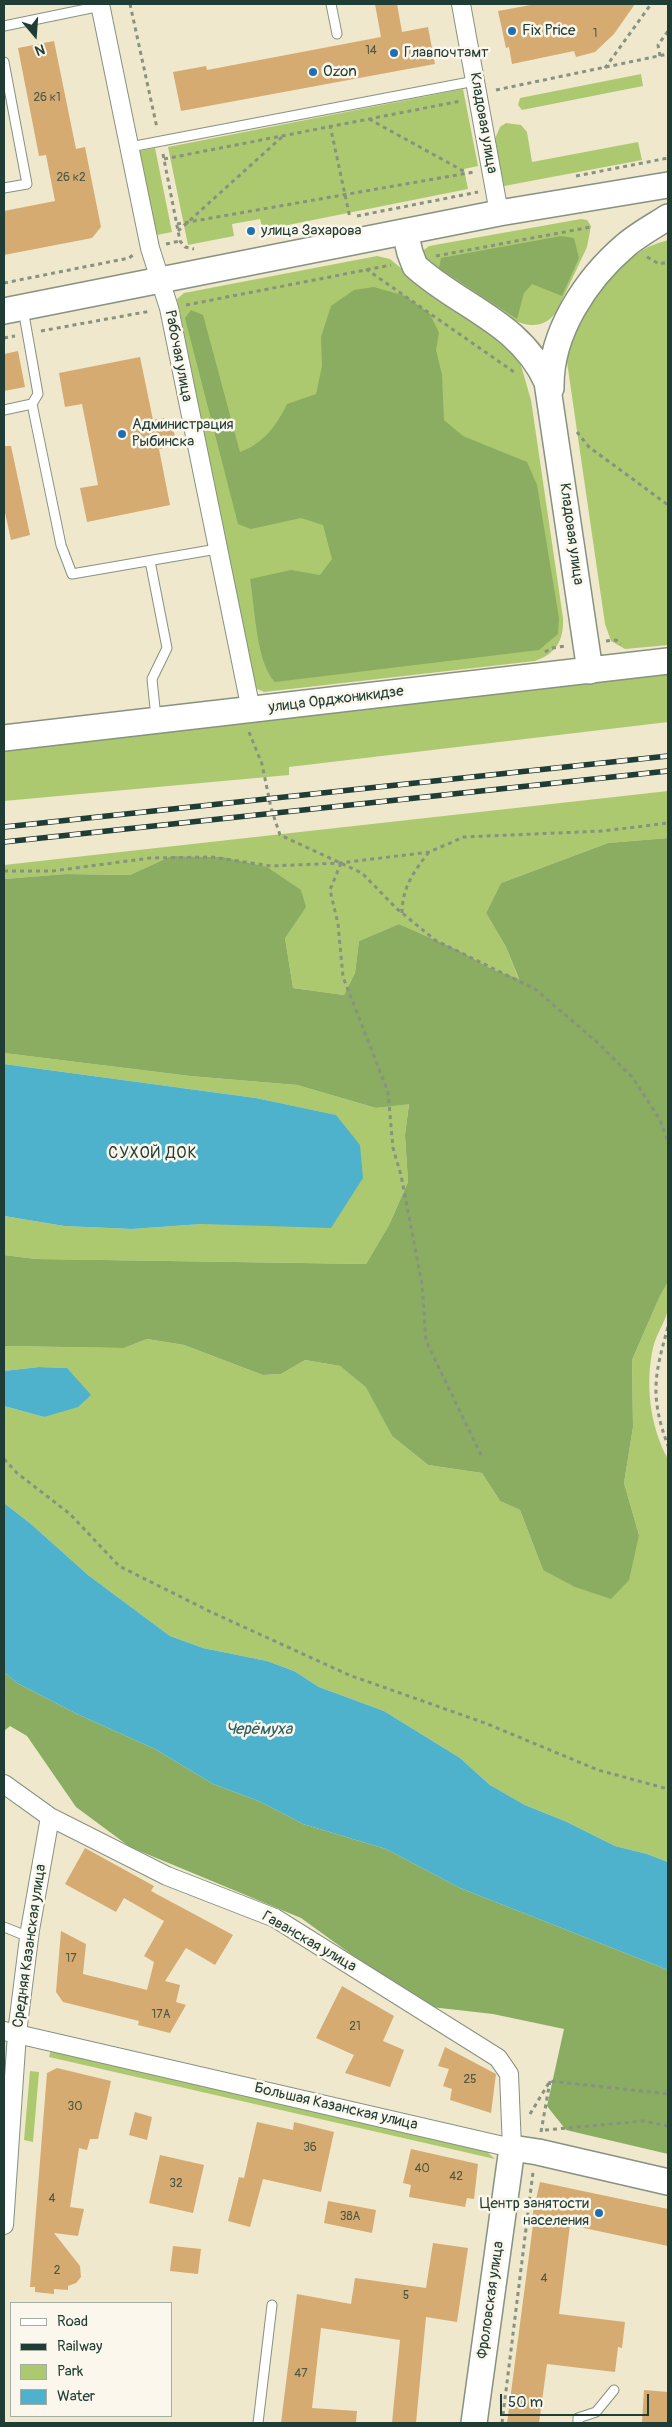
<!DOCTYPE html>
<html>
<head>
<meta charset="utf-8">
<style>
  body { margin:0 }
  #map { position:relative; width:672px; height:2427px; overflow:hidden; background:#efe8cd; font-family:Pangolin,sans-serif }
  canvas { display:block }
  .frame { position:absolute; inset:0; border:5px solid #1f3d34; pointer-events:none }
  .legend { position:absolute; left:10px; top:2302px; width:162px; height:115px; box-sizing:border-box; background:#fbf7ec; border:1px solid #a3ada2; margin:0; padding:6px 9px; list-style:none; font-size:15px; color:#1f3d34 }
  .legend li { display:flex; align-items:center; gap:10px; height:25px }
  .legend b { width:25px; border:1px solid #a3ada2 }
  .north { position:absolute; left:10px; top:10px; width:50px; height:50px; -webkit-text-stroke:4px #fbf7ec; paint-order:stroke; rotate:162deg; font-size:14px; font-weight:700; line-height:20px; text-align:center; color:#1f3d34 }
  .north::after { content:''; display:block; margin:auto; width:18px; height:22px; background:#1f3d34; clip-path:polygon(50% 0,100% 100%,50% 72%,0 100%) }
  .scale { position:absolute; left:500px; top:2394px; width:149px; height:22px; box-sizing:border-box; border:2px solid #1f3d34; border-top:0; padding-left:6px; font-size:15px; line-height:18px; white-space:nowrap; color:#1f3d34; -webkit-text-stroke:4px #fbf7ec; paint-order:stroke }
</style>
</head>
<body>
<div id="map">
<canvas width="672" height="2427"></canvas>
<div class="frame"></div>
<ul class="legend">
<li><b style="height:6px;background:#fff"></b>Road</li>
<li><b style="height:6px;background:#1f3d34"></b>Railway</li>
<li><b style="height:14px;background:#adc970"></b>Park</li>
<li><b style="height:14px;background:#4eb2cd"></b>Water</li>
</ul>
<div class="north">N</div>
<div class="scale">50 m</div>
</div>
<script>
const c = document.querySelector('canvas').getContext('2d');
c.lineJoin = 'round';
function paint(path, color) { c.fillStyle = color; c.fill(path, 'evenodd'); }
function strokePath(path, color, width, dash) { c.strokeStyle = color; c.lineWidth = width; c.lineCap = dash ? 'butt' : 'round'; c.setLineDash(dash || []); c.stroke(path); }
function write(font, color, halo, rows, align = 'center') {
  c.font = font + ' Pangolin,sans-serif'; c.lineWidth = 5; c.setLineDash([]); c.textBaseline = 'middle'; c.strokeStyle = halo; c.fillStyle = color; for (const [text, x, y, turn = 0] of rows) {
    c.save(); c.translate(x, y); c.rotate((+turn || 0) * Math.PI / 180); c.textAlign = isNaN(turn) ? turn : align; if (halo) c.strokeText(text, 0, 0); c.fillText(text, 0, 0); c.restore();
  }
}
paint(new Path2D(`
  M641,74L643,86L522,110L518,105L520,98Z
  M463,89L478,166L464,169L468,189L263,230L260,219L232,224L234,236L188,245L168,147Z
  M506,123L521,125L527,132L532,162L638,142L642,160L504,186L494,141L500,127Z
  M155,148L172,232L157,235L139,151Z
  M581,219L587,220L591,226L587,247L557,311C544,330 527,327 509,318L427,263L421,252L429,246Z
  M668,240V645L625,649L611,641L605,624L567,362C573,321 604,274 640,252C648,246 658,243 668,240Z
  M377,256L390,259L414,279L498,336L520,362L531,400L563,618C564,640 556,654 535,661L264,692L257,689L254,681L177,299L184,293Z
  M668,674V722L289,767V775L4,801V747Z
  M668,791V838L608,843L501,883L486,913L506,947L519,980L492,969L456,949L399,924L359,941L355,973L344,995L293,988L285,938L222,857L171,856L130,875L66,874L4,879V865Z
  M4,1053L190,1076L297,1085L376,1108L409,1103L405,1135L408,1182L389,1225L366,1264L36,1259L4,1255V1216L64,1226L132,1229L202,1224L335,1115L256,1098L4,1064Z
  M668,1282C668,1290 670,1300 668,1309C666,1321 656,1334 653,1348C645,1384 650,1427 668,1459V1862L647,1854L615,1846L567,1822L525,1805L490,1785L460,1758L384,1711L319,1687L294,1671L267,1661L203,1648L170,1636L88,1575L31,1524L4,1503V1406L44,1417L67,1368L39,1367L4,1371V1346L124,1348L147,1339L184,1345L263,1375L281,1374L305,1360L340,1366L367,1387L392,1436L428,1465L482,1473L500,1501L520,1510L543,1570L639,1535L624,1483L633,1427L632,1360L659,1298Z
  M51,2049L486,2151L495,2159L49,2057Z
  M30,2071L39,2072L33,2142L24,2140Z`), '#adc970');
paint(new Path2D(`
  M561,236L574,238L579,258L562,296L532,284L524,293L517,319L439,268L441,258Z
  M374,287L405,296L430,314L439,333L436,350L442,375L444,420L463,436L527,462L537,485L559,618L558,634L539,650L275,682C256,663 255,607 250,579L291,570L320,575L332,559L323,525L301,518L251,529L238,524L185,318L191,310L203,315L240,452C263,444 277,425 287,404L316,394L322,366L321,337L331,306L354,290Z
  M668,838V1282L659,1298L632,1360L633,1427L624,1483L639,1535L629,1580L611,1599L575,1587L543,1570L520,1510L500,1501L482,1473L428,1465L392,1436L366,1387L340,1366L305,1360L281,1374L263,1375L184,1345L147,1339L124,1348L4,1346V1255L36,1259L366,1264L389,1225L408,1182L405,1135L409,1104L376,1108L297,1085L190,1076L4,1053V879L66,874L130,875L171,856L222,857L267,867L301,890L306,907L285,938L293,988L344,995L355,973L359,941L399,924L456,949L492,969L519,979L506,947L486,913L501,883L608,843Z
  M4,1672L17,1683L77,1714L155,1749L213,1784L261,1802L303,1824L386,1849L460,1888L668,1970V2154L566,2130L547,2106L564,2029L493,2014L431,2007L359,1960L301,1918L130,1847L76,1807L27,1736L10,1726L4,1731Z`), '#8aad62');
paint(new Path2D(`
  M4,1064L256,1098L336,1115L360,1145L363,1178L331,1228L202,1224L132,1229L64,1226L4,1216Z
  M39,1367L67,1368L91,1395L78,1407L44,1417L4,1406V1371Z
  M4,1503L31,1524L88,1575L170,1636L203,1648L267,1661L294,1671L319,1687L384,1711L460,1758L490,1785L525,1805L567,1822L615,1846L647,1854L668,1862V1970L460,1888L386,1849L303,1824L261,1802L213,1784L155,1749L77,1714L17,1683L4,1672Z`), '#4eb2cd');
paint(new Path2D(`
  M375,4H397L402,32L428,27L435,64L181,111L173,72L206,66L207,70L381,37Z
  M536,4H635L614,34L595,52L576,57L574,51L512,64L509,47L506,48L498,11Z
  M54,41L76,149L85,147L101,227L92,238L4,255V211L55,201L46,155L39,156L18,48Z
  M18,351L25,387L4,391V354Z
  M140,357L153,420L164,418L165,422L171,421L176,441L169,443L170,447L159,449L170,505L87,522L80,488L98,485L82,404L65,407L59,373Z
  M4,446H11L30,535L11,540L4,508Z
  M85,1848L154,1886L151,1891L233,1935L215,1965L186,1948L165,1981L180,1985L176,2002L186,2005L170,2033L138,2025L139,2021L63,2002L56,1992L61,1931L86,1944L83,1974L147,1990L154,1962L144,1956L164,1921L124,1898L116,1912L65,1884Z
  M342,1986L394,2016L383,2041L404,2050L390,2087L345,2073L354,2055L316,2038Z
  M445,2047L496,2074L491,2113L450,2100L452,2089L443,2086L449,2069L438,2066Z
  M57,2068L111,2081L98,2139H90L87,2150L79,2148L70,2207L84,2209L78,2236L54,2233L80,2266L81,2277L76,2283L68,2286V2290L54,2289V2294L35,2292V2287H30L47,2073Z
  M135,2112L152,2117L147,2140L129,2135Z
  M257,2122L293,2130L294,2122L334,2132L321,2192L263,2179L250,2227L228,2221L239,2177L244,2178Z
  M411,2149L478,2164L474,2199L467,2198L465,2207L409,2197L411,2185L403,2183Z
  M160,2155L204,2165L193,2213L149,2203Z
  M540,2182L668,2209V2246L570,2225L559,2314L625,2322L622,2348L618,2347L615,2372L547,2364L539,2423H507L534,2217H532Z
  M328,2201L376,2210L372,2233L324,2223Z
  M433,2243L468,2248L457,2322L426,2317L416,2423H392L400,2340L321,2328L312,2408L357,2411L356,2423H281L297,2294L351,2304L355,2278L426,2288Z
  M173,2246L201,2249L198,2274L170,2271Z
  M644,2390L668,2392L667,2423H642Z`), '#d5ab71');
const lane = new Path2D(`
  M331,4L337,34
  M4,26L101,6
  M4,62L27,184L4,188
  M130,147L475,81
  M23,309L38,394L32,404L61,545L72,574L217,549
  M4,410L32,404
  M150,561L167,648L152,679L156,718
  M4,1927L29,1937
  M258,2423L272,2305
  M578,2423V2418L596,2412L614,2390`);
const street = new Path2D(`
  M100,4L150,248L169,308L251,710
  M461,4L499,213
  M4,1784L50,1817L167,1876L275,1918L498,2058L509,2074L512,2148L4,2031
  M4,2225L17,2033L30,1930L50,1817`);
const secondary = new Path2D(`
  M405,232L410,253L415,266C460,307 520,322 547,382L590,671
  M4,311L499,213L668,185
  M551,388C550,333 586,279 626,245C639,234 654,226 668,217
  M4,738L668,661
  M474,2423L512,2148L538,2152L668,2182`);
strokePath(lane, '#879280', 11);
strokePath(street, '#879280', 20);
strokePath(secondary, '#879280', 28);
strokePath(new Path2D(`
  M130,4L157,128
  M660,56L658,45L668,31
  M605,68L651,4
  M496,90L668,54
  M369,119L467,173
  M330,125L350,218
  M163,154L180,241L185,247L194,249
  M164,159L461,101
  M576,176L668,158
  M357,216L478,192
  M177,224L474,172
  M178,231L283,136
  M166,244L180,241
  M436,256L591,227
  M647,257L659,264L668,262
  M366,269L514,372
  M4,283L129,258L133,255
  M186,305L391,265
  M41,331L151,311
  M4,338L15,336
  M577,432L589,447L668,505
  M606,641L616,640L621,644
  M545,652L552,648L565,646
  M249,732L262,764L271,808L280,835L362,873L396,908L435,940L535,989L598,1043L633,1078L660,1120L668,1142
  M341,863L330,890L338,924L343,977L388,1092L393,1148L401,1175L422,1284L426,1341L481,1455
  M4,871H53L150,858L212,857L271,866L341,863L429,852L464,837L603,831L668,823
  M402,913C402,888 414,871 429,852
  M668,1327C654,1376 650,1397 668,1446
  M4,1459L17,1473L70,1514L119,1566L211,1612L349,1675L485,1723L598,1770L668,1789
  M530,2114L550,2081L668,2094
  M545,2130L644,2121L668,2126
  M541,2132L550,2081
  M502,2423L533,2172`), '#879280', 3, [4, 4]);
strokePath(lane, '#fff', 9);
strokePath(street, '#fff', 18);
strokePath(secondary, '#fff', 25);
const rail = new Path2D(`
  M4,827L668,756
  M4,842L668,771`);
strokePath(rail, '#1f3d34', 5.5);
strokePath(rail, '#fbf7ec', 4, [11]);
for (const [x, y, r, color] of [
  [512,31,5,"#1f6fb2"],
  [394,53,5,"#1f6fb2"],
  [313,72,5,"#1f6fb2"],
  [251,231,5,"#1f6fb2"],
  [122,434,5,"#1f6fb2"],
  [599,2213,5,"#1f6fb2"]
]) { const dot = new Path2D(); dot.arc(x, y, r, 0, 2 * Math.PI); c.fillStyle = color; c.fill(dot); strokePath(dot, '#fbf7ec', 2); }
write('12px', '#4c5843', null, [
  ["1",595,34],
  ["14",371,51],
  ["26 к1",47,98],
  ["26 к2",71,178],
  ["17",71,1959],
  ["17А",161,2015],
  ["21",355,2027],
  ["25",470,2080],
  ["30",75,2107],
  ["36",310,2148],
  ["40",422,2169],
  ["42",456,2177],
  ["32",176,2184],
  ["4",52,2199],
  ["38А",350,2217],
  ["2",57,2271],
  ["4",544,2279],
  ["5",406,2296],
  ["47",301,2374]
]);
write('15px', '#1f3d34', '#fbf7ec', [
  ["Fix Price",522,31],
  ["Главпочтамт",404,53],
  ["Ozon",323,72],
  ["улица Захарова",261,231],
  ["Администрация",132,425],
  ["Рыбинска",132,442],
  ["Центр занятости",589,2204,"right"],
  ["населения",589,2221,"right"]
], 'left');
write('15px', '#1f3d34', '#fbf7ec', [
  ["Кладовая улица",483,123,80],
  ["Рабочая улица",178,356,79],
  ["Кладовая улица",571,534,82],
  ["улица Орджоникидзе",336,700,-7],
  ["Гаванская улица",309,1942,30],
  ["Средняя Казанская улица",30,1946,-82],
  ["Большая Казанская улица",336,2107,13],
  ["Фроловская улица",491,2300,-82]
]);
c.letterSpacing = '1px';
write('16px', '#1f3d34', '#fbf7ec', [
  ["СУХОЙ ДОК",153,1154]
]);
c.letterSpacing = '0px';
write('italic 16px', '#2d6062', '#fbf7ec', [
  ["Черёмуха",259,1730]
]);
</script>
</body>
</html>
